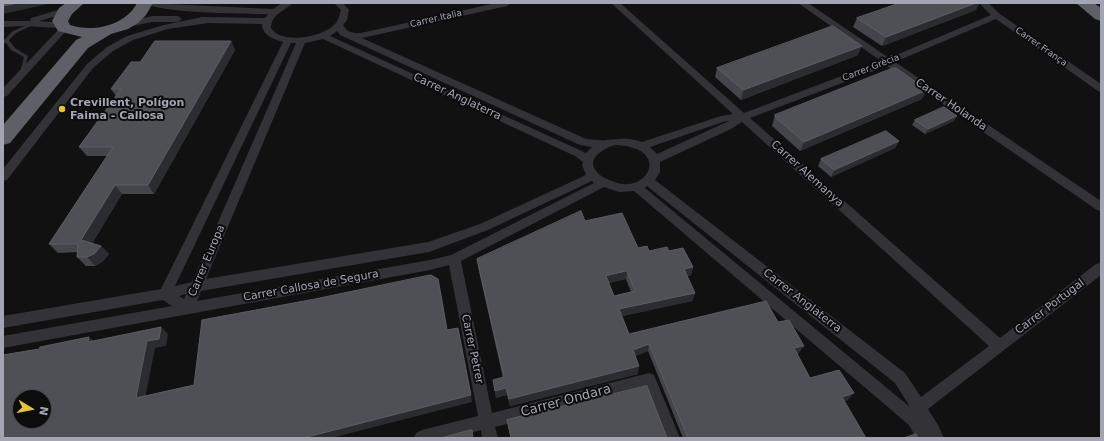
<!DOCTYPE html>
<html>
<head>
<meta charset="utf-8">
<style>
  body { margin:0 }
  #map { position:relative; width:1104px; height:441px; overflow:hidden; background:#111112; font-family:"DejaVu Sans",sans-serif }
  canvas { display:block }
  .frame { position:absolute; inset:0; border:4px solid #a3a5b2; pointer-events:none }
  .north { position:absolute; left:12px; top:389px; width:40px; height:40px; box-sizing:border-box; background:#0c0c0d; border:1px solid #48494f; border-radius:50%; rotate:100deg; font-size:11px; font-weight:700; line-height:16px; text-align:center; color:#a3a5b2 }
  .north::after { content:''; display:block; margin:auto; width:14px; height:18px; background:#e4c437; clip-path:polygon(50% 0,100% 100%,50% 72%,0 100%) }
</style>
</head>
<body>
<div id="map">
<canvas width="1104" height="441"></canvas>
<div class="frame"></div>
<div class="north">N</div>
</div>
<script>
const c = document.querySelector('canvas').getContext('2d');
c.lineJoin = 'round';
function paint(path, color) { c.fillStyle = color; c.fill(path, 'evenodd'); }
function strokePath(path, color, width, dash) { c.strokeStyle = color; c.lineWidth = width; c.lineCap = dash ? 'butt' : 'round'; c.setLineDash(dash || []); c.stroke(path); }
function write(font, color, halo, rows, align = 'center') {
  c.font = font + ' "DejaVu Sans",sans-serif'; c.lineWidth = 4; c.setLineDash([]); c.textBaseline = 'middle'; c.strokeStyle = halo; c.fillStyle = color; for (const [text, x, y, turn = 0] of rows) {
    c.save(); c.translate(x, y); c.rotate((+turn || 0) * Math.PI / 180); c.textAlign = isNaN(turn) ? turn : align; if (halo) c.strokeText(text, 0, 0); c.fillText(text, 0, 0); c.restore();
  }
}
paint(new Path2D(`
  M31,23L35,24L16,33L9,40L15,48L28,56L24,72L22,73L20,72L24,57L11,50L6,43L3,44V41L13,31Z`), '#323237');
paint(new Path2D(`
  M146,3L273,9L282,3H293C285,11 271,14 271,28C282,45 322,37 334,25C339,20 339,16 341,10L334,3H343L349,10L347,20L343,25C348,33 352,33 361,33L496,3H511L507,6L362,38L586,139C592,139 600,141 606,140C619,139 629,137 642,142L721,116L733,114L611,3H620L744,113L881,61L798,3H808L889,58L991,15L979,3H988L1000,14L1101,84V92L1098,91L996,19L895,62L1101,201V211L1097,210L887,66L750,118L1000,338L1096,264L1101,263V275L928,409L938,425L944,438H916L909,425L634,191L619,192L604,187L461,261L492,413L649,373L654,375L680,438H664L645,388L495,427L498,438H482L481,430L452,438H414L416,433L422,430L478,416L449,265L430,270L3,348V336L172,306L163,300L3,328V316L161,289L283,42C273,39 262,35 262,24L208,23L168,29L133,40L113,51L93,68L7,180L3,181V169L87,64L107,47L127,36L164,25L202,17L265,18L268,14C248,14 156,13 146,3ZM337,31L340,35L580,145L592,147L586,153L330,36ZM323,39L575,156L583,162L582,165L586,175L480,224L428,242L206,279L305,43ZM291,43H296L192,282L175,286ZM726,121H729L657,154L650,147ZM742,122L989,346L921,397L905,373L655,180L660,172V162L731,129ZM615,145C673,147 648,197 612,181C607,179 601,177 597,172C585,159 604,148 615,145ZM592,181L594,183L451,255L430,260L197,301L201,291L429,252L488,230ZM647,186L895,383L910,407L645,188ZM186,294L184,299L179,296Z
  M65,8L69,11L68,13L39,21L64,23L68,28L67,30L7,96L3,97V88L60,28L22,26L3,27V21H30L31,18Z
  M152,16H178L182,19L178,22H152L123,28L119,25L120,23Z`), '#323237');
paint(new Path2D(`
  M66,3H84L72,14L68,21L70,25C93,33 126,25 137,3H153L146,15L138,23L128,29L111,34L88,48L10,143L3,145V125L76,40L82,37L58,31L52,21L59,8Z
  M1076,3H1094L1101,8V21L1095,19Z`), '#5e5f67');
paint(new Path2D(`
  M976,10L882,46L853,27L857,18Z
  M231,41L235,50L154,194H122L92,243L101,246L109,254L102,262L95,266H86L77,257L78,252L58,253L49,244L107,156H87L79,147L116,96L111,89L140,62Z
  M858,55L741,100L715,77L717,68Z
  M922,99L800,151L772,126L775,115Z
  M915,120L954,121L925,134L912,125Z
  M899,141L895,148L831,177L818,166L821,159Z
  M585,221L638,248L649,251L693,267L691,275L687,276L695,293L692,301L622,316L629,334L778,322L799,353L797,354L810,378L848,400L844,401L866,438H683L648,351L635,356L638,374L510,406L507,395L496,398L493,380L503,378L478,267L477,259ZM626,279L631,292L614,296L609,283Z`), '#44454a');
paint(new Path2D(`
  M18,3H48V4L3,14V6Z
  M976,3H980L976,10L882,46L886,37Z
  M231,41L235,50L154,194L148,185Z
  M862,46L858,55L741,100L743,90Z
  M927,90L922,99L800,151L804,142Z
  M957,116L954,121L925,134L928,129Z
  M899,141L895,148L831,177L834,170Z
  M115,185L122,194L89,249L81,240Z
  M101,246L109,254L102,262L95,266L87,257Z
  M693,267L691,275L681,277L684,269Z
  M627,271L626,279L605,284L606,276Z
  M438,279L440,286L449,338L447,330Z
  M695,293L692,301L618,317L619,309Z
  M161,327L168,334L166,346L155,348L144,404L136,398L147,341Z
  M458,328L472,402L331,438H303Z
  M89,337L98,344L88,342Z
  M649,344L648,351L631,358L633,350Z
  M804,346L799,353L789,356L794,348Z
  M639,366L638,374L510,406L509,399Z
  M506,388L507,395L496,398L495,391Z
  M854,393L848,400L836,404L842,397Z`), '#2b2c2f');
const building = new Path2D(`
  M3,3H18L3,6Z
  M900,3H976L886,37L857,18Z
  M833,26L862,46L743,90L717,68Z
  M155,41H231L148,185H115L81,240L101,246L94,254L87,257H77L78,244H49L113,147H79L121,89H111L131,62H140Z
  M893,68H896L927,90L804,142L775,117L776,116L775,115Z
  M944,107L957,116L928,129L915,120Z
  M886,131L899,141L834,170L821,159Z
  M581,211L585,221L622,213L638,248L647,246L649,251L667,247L669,251L683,248L693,267L684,269L695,293L619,309L629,334L766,301L778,322L789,320L804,346L794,348L810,378L839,370L854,393L842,397L866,438H688L649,344L633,350L639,366L509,399L506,388L495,391L493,380L504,377L477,259ZM627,271L635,291L614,296L606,276Z
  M431,275L438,279L447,330L458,328L471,395L303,438H3V355L39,349L40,347L89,337L88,342L161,327L159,339L147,341L136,398L194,385L202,320L315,299ZM20,397H44V421H20Z
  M647,386L667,438H511L507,420Z
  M472,430L473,438H441Z
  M916,434L918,438H904Z`);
paint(building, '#4e5055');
strokePath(building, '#5c5d64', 1);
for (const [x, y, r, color] of [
  [62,109,4,"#e4c437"]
]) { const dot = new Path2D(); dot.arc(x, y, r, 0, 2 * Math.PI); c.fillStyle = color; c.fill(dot); strokePath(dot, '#0c0c0d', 1.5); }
write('9px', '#a3a5b2', '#0c0c0d', [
  ["Carrer Italia",436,19,-13],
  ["Carrer França",1041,47,35],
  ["Carrer Grècia",871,68,-21]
]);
write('11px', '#a3a5b2', '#0c0c0d', [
  ["Carrer Anglaterra",457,97,25],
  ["Carrer Holanda",951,105,34],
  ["Carrer Alemanya",807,174,42],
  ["Carrer Europa",207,261,-67],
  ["Carrer Callosa de Segura",311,286,-10],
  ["Carrer Anglaterra",802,301,38],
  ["Carrer Portugal",1050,307,-37],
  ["Carrer Petrer",472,349,78]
]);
write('bold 11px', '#a3a5b2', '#0c0c0d', [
  ["Crevillent, Polígon",70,103],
  ["Faima - Callosa",70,116]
], 'left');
write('13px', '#a3a5b2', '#0c0c0d', [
  ["Carrer Ondara",566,401,-15]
]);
</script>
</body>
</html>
